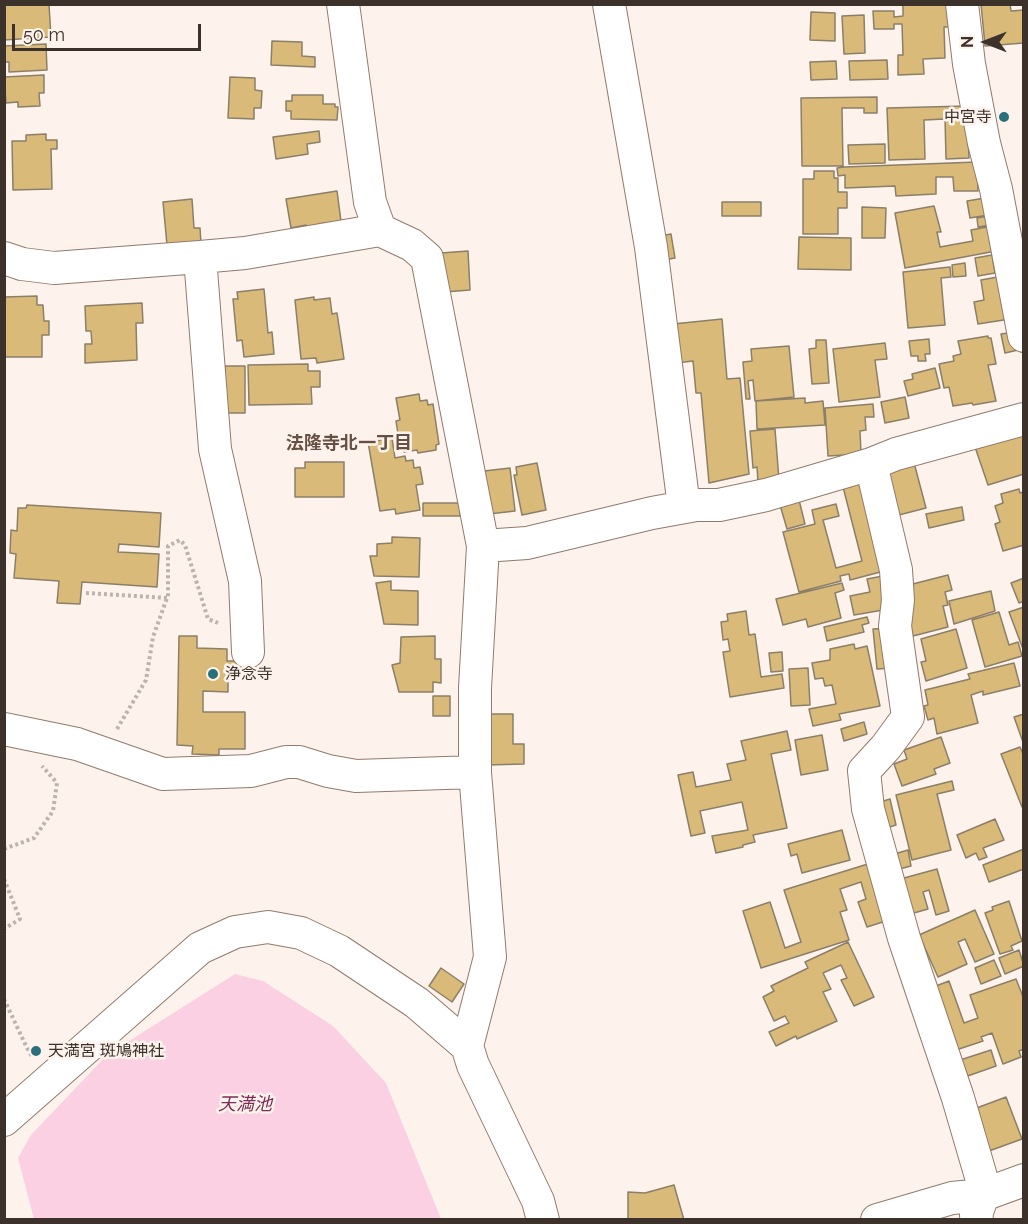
<!DOCTYPE html>
<html>
<head>
<meta charset="utf-8">
<style>
  body { margin:0 }
  #map { position:relative; width:1028px; height:1224px; overflow:hidden; background:#fef3ec; font-family:Raleway,sans-serif }
  canvas { display:block }
  .frame { position:absolute; inset:0; border:6px solid #3c322b; pointer-events:none }
  .north { position:absolute; left:956px; top:12px; width:60px; height:60px; -webkit-text-stroke:4px #fef3ec; paint-order:stroke; rotate:270deg; font-size:16px; font-weight:700; line-height:24px; text-align:center; color:#3c322b }
  .north::after { content:''; display:block; margin:auto; width:21px; height:27px; background:#3c322b; clip-path:polygon(50% 0,100% 100%,50% 72%,0 100%) }
  .scale { position:absolute; left:12px; top:24px; width:189px; height:27px; box-sizing:border-box; border:3px solid #3c322b; border-top:0; padding-left:8px; font-size:18px; line-height:21px; white-space:nowrap; color:#3c322b; -webkit-text-stroke:4px #fef3ec; paint-order:stroke }
</style>
</head>
<body>
<div id="map">
<canvas width="1028" height="1224"></canvas>
<div class="frame"></div>
<div class="north">N</div>
<div class="scale">50 m</div>
</div>
<script>
const c = document.querySelector('canvas').getContext('2d');
c.lineJoin = 'round';
function paint(path, color) { c.fillStyle = color; c.fill(path, 'evenodd'); }
function strokePath(path, color, width, dash) { c.strokeStyle = color; c.lineWidth = width; c.lineCap = dash ? 'butt' : 'round'; c.setLineDash(dash || []); c.stroke(path); }
function write(font, color, halo, rows, align = 'center') {
  c.font = font + ' Raleway,"Noto Sans JP",sans-serif'; c.lineWidth = 5; c.setLineDash([]); c.textBaseline = 'middle'; c.strokeStyle = halo; c.fillStyle = color; for (const [text, x, y, turn = 0] of rows) {
    c.save(); c.translate(x, y); c.rotate((+turn || 0) * Math.PI / 180); c.textAlign = isNaN(turn) ? turn : align; if (halo) c.strokeText(text, 0, 0); c.fillText(text, 0, 0); c.restore();
  }
}
paint(new Path2D(`
  M235,974L263,981L333,1026L386,1083L441,1219H34L18,1158L31,1135L107,1055Z`), '#fbd0e2');
const building = new Path2D(`
  M4,4L49,5L51,37L4,40Z
  M903,4H952L949,27H944L945,58L923,59L924,74L898,75V55H903L902,24H894V29H874L873,11H894V17L903,16Z
  M981,4H1010L1011,11L1024,10V43L985,46Z
  M811,12L835,13V41L810,40Z
  M864,15L865,53L844,54L842,16Z
  M272,41L302,42V56L315,57V67L271,65Z
  M46,44L47,70L9,72V62H4V46Z
  M887,60L888,79L850,80L849,61Z
  M836,61L837,79L811,80L810,62Z
  M44,75V93H39L40,106L18,107V102L6,103L4,77Z
  M230,77L255,78V90L262,91L261,108H254V119L228,118Z
  M292,95H323V104H335V107H338L337,120L291,119V111H286V101H292Z
  M877,97V113H864V108H842L843,166H802L801,98Z
  M967,106L969,158L946,159L945,119L924,120L925,159L889,160L887,108Z
  M319,131L320,142L307,144L308,154L276,159L273,137Z
  M46,134V140H57V149H51L52,189L13,190L12,141H26V135Z
  M885,144V163L849,164L848,145Z
  M977,162L978,191H954L953,177H936V194L896,196L895,186L845,188V175L838,176L837,168L844,167Z
  M814,171H834V178H838V192H847V208H838V234H803V179H814Z
  M337,191L341,221L318,224V228L307,230L306,225L291,228L286,199Z
  M985,198L988,215L970,218L967,201Z
  M192,199L194,228H200L201,243L167,245L163,202Z
  M722,202H761V216H722Z
  M934,206L941,232H937L940,247L973,241L971,230L992,226L996,251L905,268L895,213Z
  M862,207L886,208L885,238H862Z
  M989,216L991,225L978,227L977,218Z
  M671,234L675,258L658,261L655,237Z
  M799,237L851,238V270L798,269Z
  M468,251L470,290L444,292L441,253Z
  M992,255L995,273L978,276L975,258Z
  M965,263L966,276L953,277L952,265Z
  M950,267L951,277L941,278L945,325L908,328L903,272Z
  M1003,276L1010,319L978,324L974,302L984,300L981,280Z
  M264,289L268,333L272,332L274,354L244,357L242,340L237,341L233,299H238L237,292Z
  M37,296V305H43L44,321H49V335H42V357H5L4,297Z
  M314,297V300L330,298L332,314L337,313L344,359L317,363L316,358L301,359L295,300Z
  M142,303L143,323H136L137,360L85,363V344H92L91,331H86L85,306Z
  M722,319L727,379L740,378L749,474L709,483L701,393H696L693,361L676,363L673,324Z
  M1014,332L1018,350L1005,353L1001,334Z
  M988,336V338H991L996,364L988,365L996,401L973,405L972,403L953,406L949,387L944,388L939,364L954,361L953,356L961,354L958,341Z
  M929,339L930,354H925L926,361H918V356H911L909,341Z
  M816,340H826L829,383L812,384L809,349L816,348Z
  M885,343L887,359L875,360L880,397L839,402L833,349Z
  M789,346L794,397L755,401L753,380L748,381L750,399H746L743,362L752,361L751,349Z
  M308,364V371H320V387H311L312,404L249,405L248,365Z
  M225,366H245V413H226Z
  M935,368L940,388L908,396L904,381L913,379L912,374Z
  M419,394L420,401L427,400L428,405L433,404L439,444L436,445V450L418,453L417,450L404,452L401,433L398,434L396,421L400,420L396,398Z
  M905,397L909,418L885,423L881,402Z
  M805,398V403L823,401L825,425L757,429L756,401Z
  M873,404L874,417H865L866,430L860,431L861,454L828,456L825,408Z
  M1024,428V474L988,485L974,444Z
  M775,429L779,480L758,482L757,467L753,468L750,431Z
  M392,438L395,458L405,456L406,461L413,460L414,468L420,467L423,484L416,485L420,510L396,514L395,509L380,511L368,442Z
  M913,459L926,508L895,516L883,467Z
  M305,462H344V497H295V468H305Z
  M537,463L546,510L522,515L514,475H517L516,467Z
  M510,468L515,511L489,514L484,471Z
  M864,477L888,570L850,580L849,574L840,576L841,581L799,592L783,532L815,524L812,510L836,504L839,516L823,520L836,568L862,561L842,483Z
  M1019,489L1020,493L1024,492V545L1003,551L995,524L1000,522L995,506L1003,503L1001,494Z
  M799,500L805,524L787,529L780,505Z
  M423,503H460V516H423Z
  M27,505L161,513L159,547L119,544L118,552L159,554L157,587L82,582L80,604L57,603L59,581L14,578L16,554L10,553L11,530L17,531L18,508H26Z
  M962,507L964,520L929,528L926,514Z
  M392,537L420,538L419,577L374,576L370,556H377V544L392,543Z
  M888,575L889,609L854,615L850,596L870,592L867,579Z
  M948,575L952,590L945,592L948,605L943,606L948,627L913,636L905,602V586Z
  M1024,578V601L1019,603L1011,583Z
  M391,581V590L418,591V625L384,624L376,583Z
  M842,583L844,590L835,593L841,618L808,627L806,619L783,625L776,599Z
  M991,591L995,611L954,624L949,601Z
  M1024,607V649H1023L1009,612Z
  M746,611L749,635L755,634L761,677L782,674L784,688L730,697L723,652L730,651L728,639L723,640L721,622L728,621L727,614Z
  M999,612L1009,645L1018,642L1022,656L985,667L972,620Z
  M867,617L869,623L862,625L864,632L827,641L824,627Z
  M889,628L893,668L877,669L873,629Z
  M956,629L967,668L926,681L921,662L926,661L921,639Z
  M179,636H197V648L227,649V661H238L237,678L228,677V692L203,691V712H245V749H219V755L192,754L193,746L177,745Z
  M435,636V659H441V683L433,682V692H399L392,665L400,663L401,637Z
  M854,644L855,649L867,646L880,706L839,714L841,720L813,726L809,709L836,704L832,685L825,686L823,678L815,679L812,663L830,660V649Z
  M782,652L783,671L771,672L769,653Z
  M1014,663L1020,686L983,695V691L971,695L978,723L937,734L934,718L928,720L924,706L928,705L925,690L970,679L968,674Z
  M808,668L810,705L791,706L789,669Z
  M433,696H450V716H433Z
  M486,714H513V744H524V764L486,765Z
  M1024,714V745L1014,717Z
  M864,722L867,734L844,741L841,729Z
  M787,731L791,750L771,754L787,828L753,835L755,842L743,845V847L716,853L712,836L748,830L742,802L700,811L705,833L691,836L678,775L693,772L696,787L731,780L727,764L746,760L741,741Z
  M822,735L828,770L801,775L795,740Z
  M941,737L950,763L934,769L936,774L902,786L894,764L907,759L904,750Z
  M1020,747L1024,756V806L1022,807L1001,754Z
  M952,781L954,790L937,794L951,850L912,860L896,795Z
  M890,799L896,825L883,829L877,803Z
  M995,819L1004,840L983,848L987,857L979,860L976,853L966,858L957,835Z
  M842,830L850,860L802,873L797,854L791,856L788,844Z
  M1024,849V869L989,882L983,865Z
  M908,850L911,866L895,870L891,855Z
  M871,863L889,920L867,927L858,902L866,899L861,882L840,889L847,910L840,912L849,940L761,968L743,911L770,902L785,948L801,942L784,890Z
  M937,869L949,911L936,915L929,890L923,892L928,909L903,916L893,881Z
  M1009,901L1022,941L1011,946L1013,950L1000,954L985,913L993,910L992,907Z
  M975,910L994,954L975,962L965,939L958,942L967,964L938,977L919,935Z
  M848,942L874,997L854,1006L841,980L847,978L841,965L823,973L831,989L823,992L837,1021L797,1039L796,1036L776,1046L769,1032L789,1023L785,1016L774,1021L763,997L774,991L771,986L808,968L805,962Z
  M1019,950L1024,966L1005,974L999,958Z
  M994,960L1001,976L981,984L975,968Z
  M441,968L464,984L452,1002L429,986Z
  M1016,979L1024,999V1049L1019,1051L1021,1057L1003,1064L992,1033L981,1037L983,1041L950,1052L928,989L949,981L964,1023L978,1018L970,995Z
  M991,1050L996,1066L962,1078L957,1061Z
  M1006,1097L1022,1139L989,1151L974,1109Z
  M674,1185L684,1220H628V1192L645,1193Z`);
paint(building, '#d9ba79');
strokePath(building, '#8b7f68', 1.5);
const minor = new Path2D(`
  M343,4L370,202L380,230
  M609,4L651,247L684,507
  M962,4L969,64L984,143L996,189L1024,336
  M200,257L215,449L245,581L248,652
  M4,258L22,264L54,268L200,257L245,253L380,230L412,245L427,258L483,546L475,688V772L490,957L467,1046
  M871,464L896,570L898,600L895,626L908,717L886,747L864,771L868,809L904,938L958,1098L982,1180L983,1195L976,1215L977,1220
  M483,546L527,543L652,513L696,505H719L766,495L871,464L896,454L1024,419
  M4,729L77,744L163,774L251,771L286,762H299L328,771L356,776L475,772
  M4,1120L200,948L235,932L268,927L301,933L339,951L417,1003L467,1046L473,1065L538,1201L543,1220
  M877,1220L952,1198L983,1195L1024,1180`);
strokePath(minor, '#927a6c', 34);
strokePath(new Path2D(`
  M86,593L168,598V546L180,540L185,545L208,619L218,623
  M117,729L146,680L153,637L167,598
  M4,849L34,838L53,811L57,783L42,766
  M4,879L20,919L4,929
  M4,999L27,1048L33,1058`), '#beb3ac', 4, [3, 3]);
strokePath(minor, '#fff', 32);
for (const [x, y, r, color] of [
  [1004,117,6,"#29707c"],
  [213,674,6,"#29707c"],
  [36,1051,6,"#29707c"]
]) { const dot = new Path2D(); dot.arc(x, y, r, 0, 2 * Math.PI); c.fillStyle = color; c.fill(dot); strokePath(dot, '#fef3ec', 2); }
write('16px', '#3c322b', '#fef3ec', [
  ["中宮寺",992,117,"right"],
  ["浄念寺",225,674],
  ["天満宮 斑鳩神社",48,1051]
], 'left');
write('bold 18px', '#665043', '#fef3ec', [
  ["法隆寺北一丁目",349,444]
]);
write('italic 18px', '#7c2c56', '#fef3ec', [
  ["天満池",245,1105]
]);
</script>
</body>
</html>
